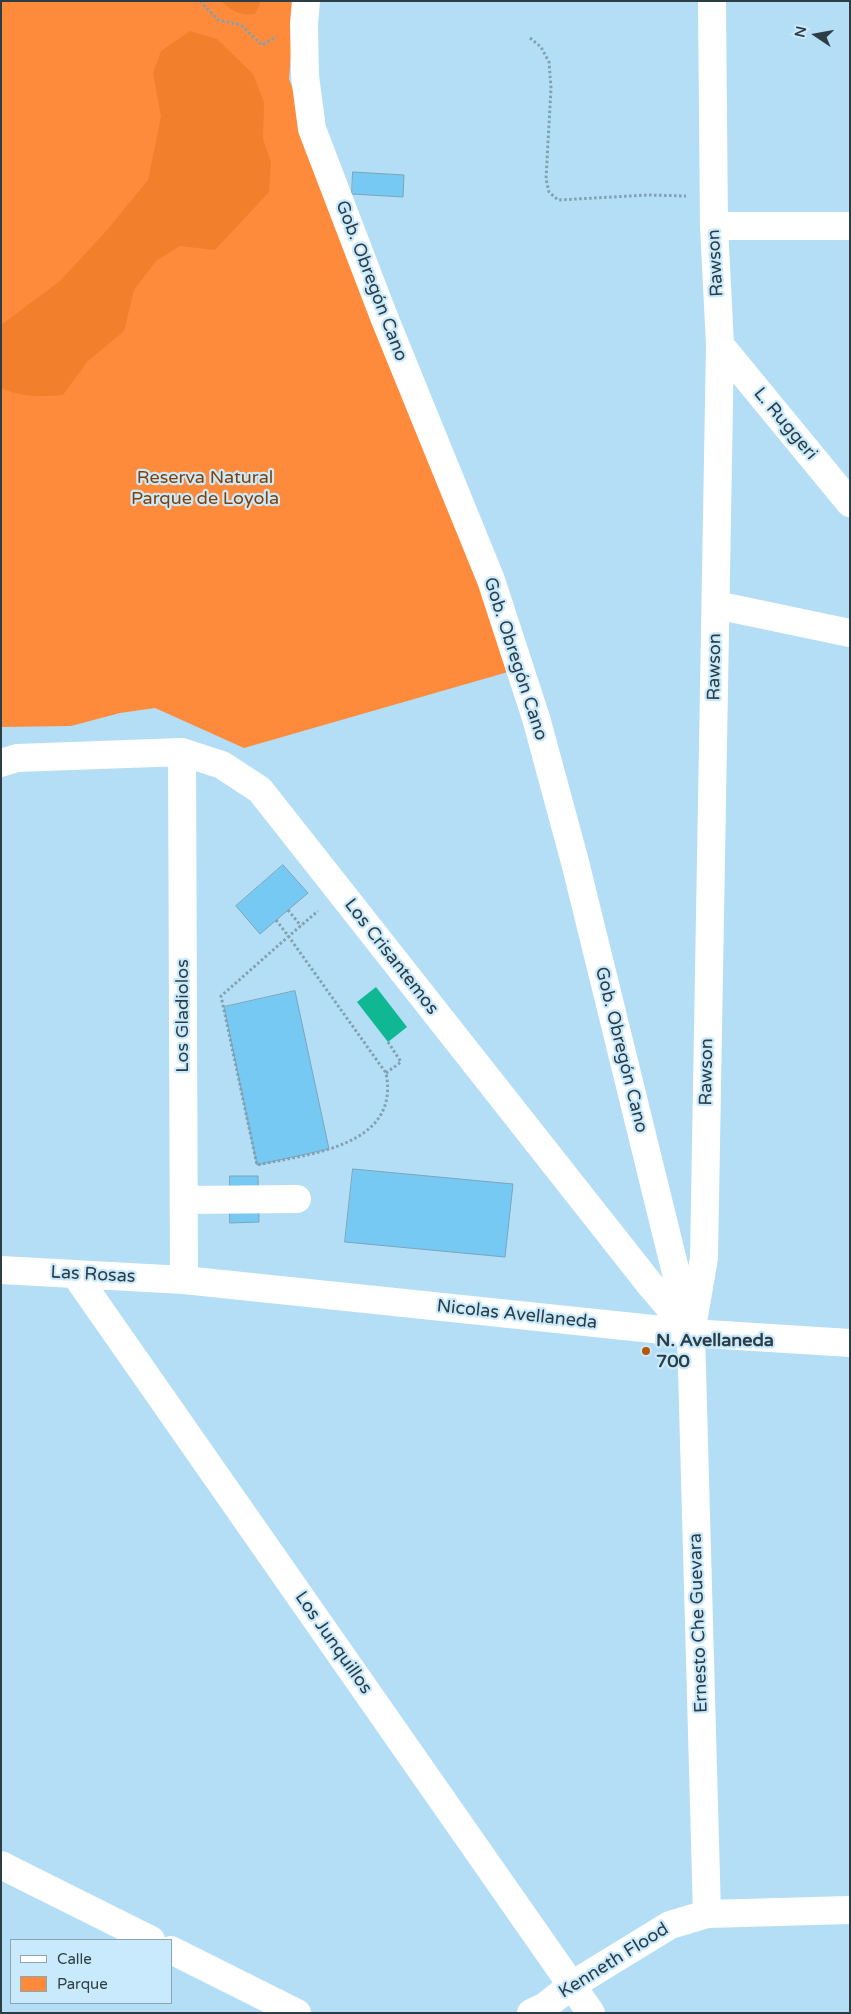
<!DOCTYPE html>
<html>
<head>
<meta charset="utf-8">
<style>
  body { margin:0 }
  #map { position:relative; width:851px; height:2014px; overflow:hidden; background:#b4def5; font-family:"Varela Round",sans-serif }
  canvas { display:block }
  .frame { position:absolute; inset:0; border:2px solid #2c3d46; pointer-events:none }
  .legend { position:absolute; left:10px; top:1939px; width:162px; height:65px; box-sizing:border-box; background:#c9eafc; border:1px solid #8aa5b3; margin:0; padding:6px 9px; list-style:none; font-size:15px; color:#2c3d46 }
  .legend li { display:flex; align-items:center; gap:10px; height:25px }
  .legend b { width:25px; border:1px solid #8aa5b3 }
  .north { position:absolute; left:791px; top:10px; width:50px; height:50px; -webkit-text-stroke:4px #c9eafc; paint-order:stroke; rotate:282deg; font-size:14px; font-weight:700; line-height:20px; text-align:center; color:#2c3d46 }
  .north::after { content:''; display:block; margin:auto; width:18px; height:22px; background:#2c3d46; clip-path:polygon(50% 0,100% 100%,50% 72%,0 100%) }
</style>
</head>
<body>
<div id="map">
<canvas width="851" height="2014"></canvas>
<div class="frame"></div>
<ul class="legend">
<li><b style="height:6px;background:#fff"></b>Calle</li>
<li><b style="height:14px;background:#fe8b3c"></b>Parque</li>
</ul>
<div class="north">N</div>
</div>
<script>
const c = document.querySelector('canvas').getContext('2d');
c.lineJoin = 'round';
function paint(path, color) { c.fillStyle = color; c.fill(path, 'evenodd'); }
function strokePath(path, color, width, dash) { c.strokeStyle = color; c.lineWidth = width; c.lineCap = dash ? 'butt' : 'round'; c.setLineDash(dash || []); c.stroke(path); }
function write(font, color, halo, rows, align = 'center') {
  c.font = font + ' "Varela Round",sans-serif'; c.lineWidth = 4.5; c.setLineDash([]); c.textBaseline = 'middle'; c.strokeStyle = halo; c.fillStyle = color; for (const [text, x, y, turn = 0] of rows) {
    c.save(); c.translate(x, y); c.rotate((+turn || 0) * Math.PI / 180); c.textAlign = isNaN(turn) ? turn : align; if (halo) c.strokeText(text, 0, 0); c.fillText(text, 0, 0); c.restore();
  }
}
paint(new Path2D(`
  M1,1H295L289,79L484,596L508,672L244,748L155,708L120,713L71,726L1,727Z`), '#fe8b3c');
paint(new Path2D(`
  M221,1H261L255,14C240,16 232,11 221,1Z
  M190,31L217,39L253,74L264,102L263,139L271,162L269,192L215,250L180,246L156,261L134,290L124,331L87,362L63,395C41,397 21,397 1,388V325L60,281L108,229L148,180L161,117L153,73L161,51Z`), '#f17f2c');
paint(new Path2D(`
  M376,987L407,1027L388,1042L357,1002Z`), '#0fb793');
const building = new Path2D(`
  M353,172L404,175L403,197L352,194Z
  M283,865L308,893L260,934L236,906Z
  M295,991L329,1149L257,1165L224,1007Z
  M353,1169L513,1184L505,1257L345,1242Z
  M230,1176H258L259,1222L230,1223Z`);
paint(building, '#76c9f3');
strokePath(building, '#7ca4ba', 1);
strokePath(new Path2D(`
  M200,1L218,20L241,25L262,45L276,37
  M530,38L541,47L549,62L551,88L546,179L549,192L558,200L648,195L686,196
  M288,910L301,926
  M276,920L289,937L386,1073C401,1147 308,1154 257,1165L221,996C253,968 285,939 318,911
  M386,1073L401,1062L388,1042`), '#81a1b3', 3, [2.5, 2.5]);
strokePath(new Path2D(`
  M306,1L304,24L305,76L312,129L384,317L491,580L536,718L575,862L688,1322
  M714,226H850
  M720,345L850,503
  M716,605L850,633
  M182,752L184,1280
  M1,763L17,758L182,752L222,765L260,790L652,1287L687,1328
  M184,1200L297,1199
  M1,1270L184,1280L691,1333L850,1343
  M75,1274L591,2013
  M1,1865L151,1940
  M707,1914L691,1333L704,1258L720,345L714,226L712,1
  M171,1950L297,2013
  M531,2013L544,2007L572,1985L670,1925L707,1914L850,1910`), '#fff', 28);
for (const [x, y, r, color] of [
  [646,1351,5,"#b65806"]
]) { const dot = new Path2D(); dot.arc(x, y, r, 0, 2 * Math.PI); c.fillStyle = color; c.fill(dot); strokePath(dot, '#c9eafc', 2); }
write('18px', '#2c3d46', '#c9eafc', [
  ["Rawson",716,263,-93],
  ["Gob. Obregón Cano",371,281,69],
  ["L. Ruggeri",785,424,50],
  ["Gob. Obregón Cano",515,659,72],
  ["Rawson",715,667,-89],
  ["Los Crisantemos",391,957,52],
  ["Los Gladiolos",183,1016,-90],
  ["Gob. Obregón Cano",621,1050,76],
  ["Rawson",707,1072,-89],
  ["Las Rosas",93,1275,3],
  ["Nicolas Avellaneda",517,1315,6],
  ["Ernesto Che Guevara",699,1623,-92],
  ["Los Junquillos",333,1643,55],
  ["Kenneth Flood",614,1961,-32]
]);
write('18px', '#873e00', '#c9eafc', [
  ["Reserva Natural",205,478],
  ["Parque de Loyola",205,499]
]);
write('bold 18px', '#2c3d46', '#c9eafc', [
  ["N. Avellaneda",656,1341],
  ["700",656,1362]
], 'left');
</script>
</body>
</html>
